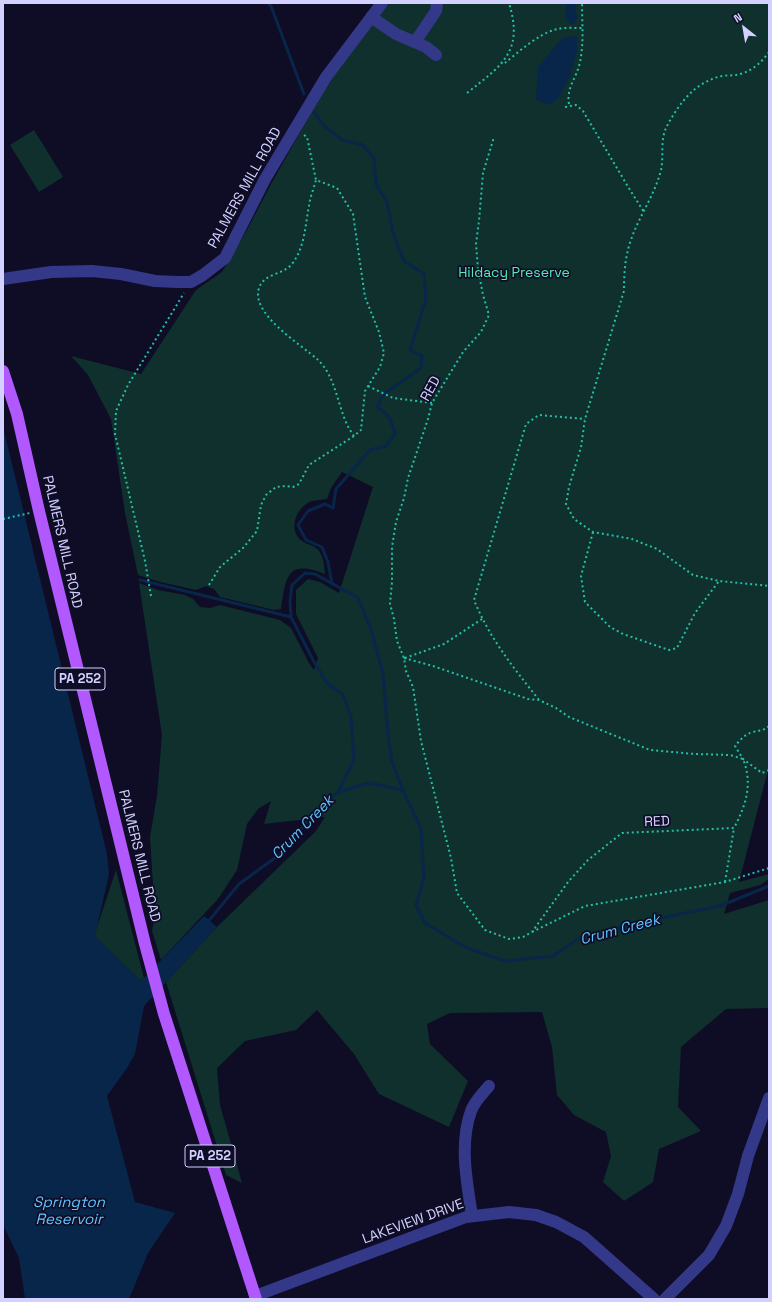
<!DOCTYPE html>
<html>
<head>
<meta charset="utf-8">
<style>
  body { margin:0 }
  #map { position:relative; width:772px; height:1302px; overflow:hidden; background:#0f0d26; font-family:"Space Grotesk",sans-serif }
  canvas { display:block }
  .frame { position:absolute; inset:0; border:4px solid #d2d1ff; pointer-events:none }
  .north { position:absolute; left:724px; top:8px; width:40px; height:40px; -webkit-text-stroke:3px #0f0d26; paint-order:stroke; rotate:329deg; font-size:11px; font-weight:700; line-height:16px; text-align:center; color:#d2d1ff }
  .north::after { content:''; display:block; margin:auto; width:14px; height:18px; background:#d2d1ff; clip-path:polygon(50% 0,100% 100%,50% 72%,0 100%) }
</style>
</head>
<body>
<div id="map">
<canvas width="772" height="1302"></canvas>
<div class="frame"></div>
<div class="north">N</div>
</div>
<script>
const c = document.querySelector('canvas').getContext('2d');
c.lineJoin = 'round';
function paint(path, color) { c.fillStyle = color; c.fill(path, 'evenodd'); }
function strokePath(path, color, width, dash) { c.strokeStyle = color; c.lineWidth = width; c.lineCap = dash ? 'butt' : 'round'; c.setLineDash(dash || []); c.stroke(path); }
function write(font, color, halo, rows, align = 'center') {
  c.font = font + ' "Space Grotesk",sans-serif'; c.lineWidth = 3.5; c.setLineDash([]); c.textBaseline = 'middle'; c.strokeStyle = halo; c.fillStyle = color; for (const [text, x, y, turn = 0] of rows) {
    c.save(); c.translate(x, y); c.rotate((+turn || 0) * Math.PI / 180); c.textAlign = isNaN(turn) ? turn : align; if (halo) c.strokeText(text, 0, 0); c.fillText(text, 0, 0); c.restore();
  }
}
paint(new Path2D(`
  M389,3H769V766L739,882L769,874V879L760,885L730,893L724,914L769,900V1008L726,1009L681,1047L678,1107L701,1131L659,1149L653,1182L624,1201L603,1182L611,1156L606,1132L574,1115L557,1095L552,1047L542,1012L450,1013L427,1024L430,1044L468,1081L449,1127L379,1094L354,1054L317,1010L296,1030L245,1041L217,1068L220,1105L242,1183L226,1175L166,982L217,927L316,831L325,817L264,824L271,801L258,809L247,824L237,870L218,899L161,960L152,931L155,917L150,837L157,796L162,735L139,583L158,590L185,595L193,599L200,607L210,608L220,605L280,620L291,628L309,663L314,670L318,658L296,614V590L308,579L320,582L339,593L373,487L342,472L331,488L327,499C322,500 316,500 312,501C299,506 291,521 296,534C300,543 311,544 316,548C324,554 324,566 325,574C287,559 286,576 281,609L274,610L220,597L214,589L206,586L196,590L160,582L138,575L125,513L111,419L88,375L71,356L141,374L196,290L222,272L247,230L271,184L329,81Z
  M34,130L63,177L39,192L10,145Z
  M116,870L144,978L141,981L94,936Z`), '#0f302c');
paint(new Path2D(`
  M568,3H576L575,11L578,16L574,24L569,23C564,17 565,10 568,3Z
  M577,36V52L569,78L559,97L549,105L536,100L538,67L562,38Z
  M3,427L107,854L109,874L95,936L141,981L204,916L217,927L144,1006L135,1054L127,1068L107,1096L135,1202L175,1213L148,1253L129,1299H25L19,1258L3,1225Z`), '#07264a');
strokePath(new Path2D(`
  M268,3L271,6L304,94
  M314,112L325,127L342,140L363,145L374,159L376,184L387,202L393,233L404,261L424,274L426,299L410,350L422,356L421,368L384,394L377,407C390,415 391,420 395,434L386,446L370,450L351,472L336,489L333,508L325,504L308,511L298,525L306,540L322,547L328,562L332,584
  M140,580L291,617
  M338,792L354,760L351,717L343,695L327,683L313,660L291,617L290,601L292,585L305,573L315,574L358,598L371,629L383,674L388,735L392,762L403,790L421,829L424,878L416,905L425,923L467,948L505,961L553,956L578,939L636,923L720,906L769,886
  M207,923L239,884L279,855L307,822L338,792L369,783L403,790`), '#07264a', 3);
strokePath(new Path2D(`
  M769,52C762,62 752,71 740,74C734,76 728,75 722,76C712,78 703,83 695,89C683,99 673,114 666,128C660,141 664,157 661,170C655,194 640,215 632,237C625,255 624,273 624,291L585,419L581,447L569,487L566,504L574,519L593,532L632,539L657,549L693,575L719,581L769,586
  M505,63C518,52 539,34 554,30C563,27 573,28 582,28
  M467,93C502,65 524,52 509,3
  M569,104C566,87 577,78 580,62C584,43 582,23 582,3
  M565,107L576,105L583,111L630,190L644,212
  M304,135L307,137L316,180
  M368,386L393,398L432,403
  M3,519L30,513
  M593,532L581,576L585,602L610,627L623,634L669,650L677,648L695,613L719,581
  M209,585L220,567L243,548L257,531L261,505L266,495L276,487L286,486L293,487L299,484L309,465L354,436L361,430L365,391L380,367L384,353L379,332L365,297L353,214L337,188L316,180C314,188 310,197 309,206C305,226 305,247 292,264C283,275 264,273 259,288C250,314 302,345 318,360C339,380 337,414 354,436
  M151,596L145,561L115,434L116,411L128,385L184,293
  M404,658L433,666L528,699L539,700L556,708L569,717L650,750L695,754L730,755L743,759C753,784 746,805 734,828L622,833L588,860L568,882L532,932L523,937L509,939L485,930L457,893L451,858L421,741L413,687L406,671L404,658L397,641L394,619L390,604L392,582V547L396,522L404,498L408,478L428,419L432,403L463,352L481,332L489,315L483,295L478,269L476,244L479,221L483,173L494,137
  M405,658L444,644L482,619
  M539,700C513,667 490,639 474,600L526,424L539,415L585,419
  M769,726C763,731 760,730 753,732C745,734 740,740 735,746L743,759L762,773L769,770
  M725,882L734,828
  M532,932L585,906L725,882L769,868`), '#24c0a8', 2, [2, 3]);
strokePath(new Path2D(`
  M371,17L396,34L426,47L436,55
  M415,42L436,11L437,3
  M3,279L51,272L92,271L121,274L155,281L177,282H191L203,275L225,258L265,179L326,77L382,3
  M472,1216C467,1182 459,1145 471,1111C474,1102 483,1093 489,1086
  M255,1296L466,1217L509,1212L536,1215L556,1222L584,1237L654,1299
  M665,1299L709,1255L726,1226L738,1194L748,1156L769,1098`), '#343889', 12);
strokePath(new Path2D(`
  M3,371L17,414L39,511L145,944L164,1014L256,1299`), '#b158ff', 12);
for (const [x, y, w] of [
  [80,679,50],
  [210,1156,50]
]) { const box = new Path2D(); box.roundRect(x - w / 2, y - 11, w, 22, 3); c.fillStyle = '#0f0d26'; c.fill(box); strokePath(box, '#d2d1ff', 1); }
write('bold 13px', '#d2d1ff', null, [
  ["PA 252",80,679],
  ["PA 252",210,1156]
]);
write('14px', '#d2d1ff', '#0f0d26', [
  ["PALMERS MILL ROAD",245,188,-61],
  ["RED",431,389,-61],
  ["PALMERS MILL ROAD",62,542,77],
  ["RED",657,822,-2],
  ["PALMERS MILL ROAD",139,856,76],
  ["LAKEVIEW DRIVE",413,1222,-20]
]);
write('14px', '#53eab6', '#0f0d26', [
  ["Hildacy Preserve",514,273]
]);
write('italic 15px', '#5fc4ff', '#0f0d26', [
  ["Crum Creek",303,828,-46],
  ["Crum Creek",620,930,-15],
  ["Springton",69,1203],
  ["Reservoir",69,1220]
]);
</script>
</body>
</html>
